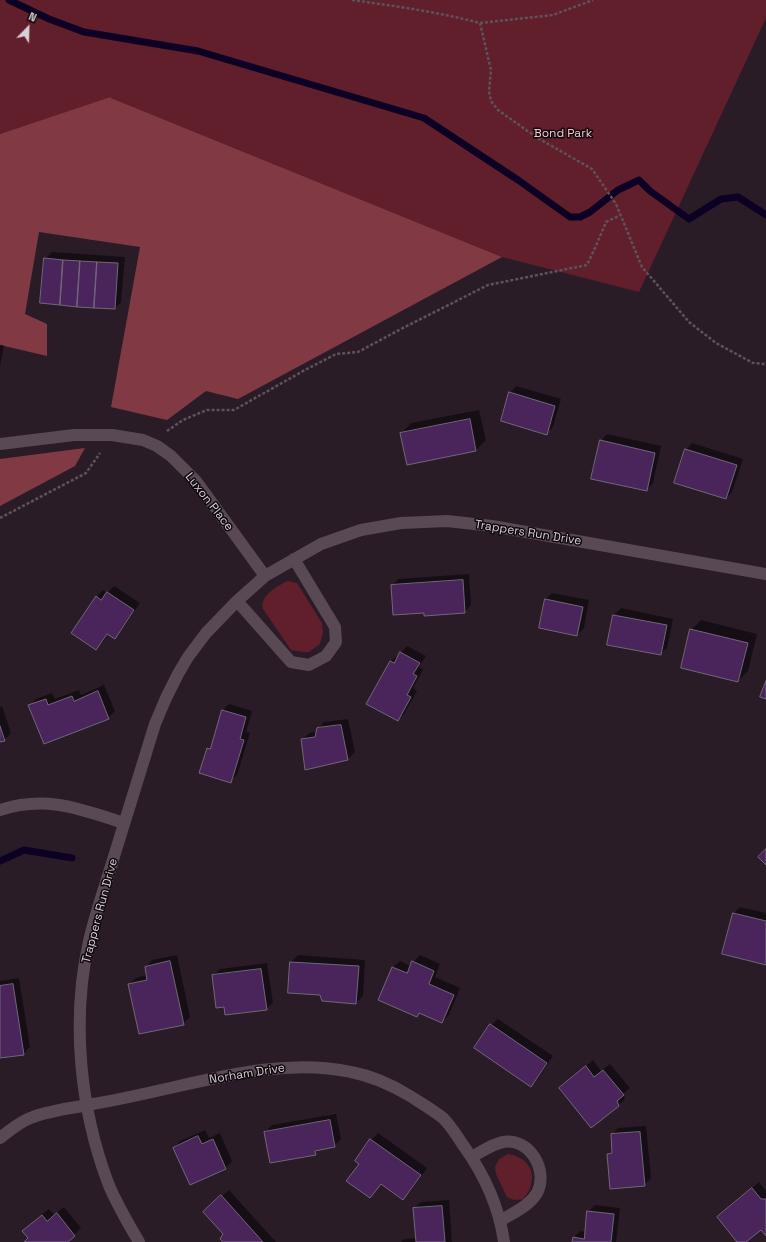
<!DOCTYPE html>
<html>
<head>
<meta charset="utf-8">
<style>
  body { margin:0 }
  #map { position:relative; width:766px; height:1242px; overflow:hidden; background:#291c27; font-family:"Space Grotesk",sans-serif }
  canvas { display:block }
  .north { position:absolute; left:8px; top:8px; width:40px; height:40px; -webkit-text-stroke:3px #0e080d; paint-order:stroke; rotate:23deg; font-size:11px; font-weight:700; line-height:16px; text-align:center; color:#d9d0d7 }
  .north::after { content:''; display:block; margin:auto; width:14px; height:18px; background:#d9d0d7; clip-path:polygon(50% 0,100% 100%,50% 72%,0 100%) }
</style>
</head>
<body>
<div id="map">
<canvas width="766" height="1242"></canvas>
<div class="north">N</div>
</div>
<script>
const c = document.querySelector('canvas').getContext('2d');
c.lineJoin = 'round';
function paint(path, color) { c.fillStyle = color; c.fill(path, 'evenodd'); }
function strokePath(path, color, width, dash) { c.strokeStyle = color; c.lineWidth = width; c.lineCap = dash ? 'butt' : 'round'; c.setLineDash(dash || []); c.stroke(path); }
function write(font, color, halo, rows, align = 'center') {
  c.font = font + ' "Space Grotesk",sans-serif'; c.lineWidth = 3; c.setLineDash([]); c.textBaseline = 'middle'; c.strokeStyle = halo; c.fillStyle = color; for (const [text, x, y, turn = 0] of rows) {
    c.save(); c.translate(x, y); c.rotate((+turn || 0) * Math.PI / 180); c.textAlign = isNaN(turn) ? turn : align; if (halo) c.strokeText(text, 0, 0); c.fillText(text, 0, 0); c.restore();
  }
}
paint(new Path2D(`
  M0,0H766V18L639,292L502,257L111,98L0,134Z
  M288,581L297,583L322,623L323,632L320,644L309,652H303L291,650L263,609C259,596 277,586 288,581Z
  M508,1154C526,1157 537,1170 530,1188C529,1192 525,1196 523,1199L514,1200L507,1197L496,1174L495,1167L499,1159Z`), '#601f2a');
paint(new Path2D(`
  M111,97V98L502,257L238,399L206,391L167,420L111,407L140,247L39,232L25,314L47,324V356L0,345V134Z
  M85,448L75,466L0,506V459Z`), '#813a44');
paint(new Path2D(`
  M52,252L125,257L121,302L115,308L45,259Z
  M0,345H4L0,367Z
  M516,386L561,399L553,427L546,434L510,393Z
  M479,410L486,440L476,450L402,433L411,423Z
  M607,434L661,446L653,483L647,490L601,441Z
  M692,443L743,459L732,492L726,498L686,450Z
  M469,574L471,605L465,612H425L392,586L398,579Z
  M114,586L140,603L121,631L115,638L108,634L103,642L96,649V597L103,590L107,593Z
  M552,593L589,600L584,628L577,635L546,599Z
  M621,608L673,619L667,648L660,654L608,644L614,615Z
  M701,620L757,634L748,671L738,681L691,630Z
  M407,646L426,656L419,667L423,670L413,688L417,691L404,714L398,720L368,704L391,661L398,655H399Z
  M104,685L115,711L108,718L30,706L36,699L52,693L55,699L79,690L81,695Z
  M229,704L252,711L246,732L250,733L237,775L230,782L208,749L212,744L223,710Z
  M2,706L11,733L4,740L0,741V707Z
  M348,719L355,752L348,759L306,769L302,740L309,733L317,732L318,729L324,722Z
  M740,907L766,913V964L734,913Z
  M177,955L190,1017L183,1024L129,984L136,978L147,975L146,967L152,960Z
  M298,955L365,960L363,996L356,1003L321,995L291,962Z
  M420,955L440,964L435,977L460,988L449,1015L442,1022L420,1012L417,1016L379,1000L393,967L400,961L411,966L413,962Z
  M267,963L273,1003L266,1009L225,1006L213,976L220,969Z
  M19,978L30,1047L23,1054L0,1057V981Z
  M498,1019L553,1056L538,1079L531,1086L491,1025Z
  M593,1060L601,1071L610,1064L630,1088L623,1094L625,1099L618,1106L560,1088Z
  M336,1114L341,1139L334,1146L321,1148L315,1154L265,1132L272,1125Z
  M646,1126L651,1178L644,1185L608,1154L613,1150L612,1135L618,1128Z
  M205,1130L209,1138L220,1133L232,1161L226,1168L190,1184L174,1148L180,1141Z
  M378,1133L427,1168L410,1192L403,1198L382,1183L370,1197L360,1163L356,1160L371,1140Z
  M759,1182L766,1191V1234L761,1228L744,1242H738L718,1217Z
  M229,1190L276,1242H224V1234L211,1206Z
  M449,1200L452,1242H401L404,1239L416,1238L414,1208L421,1202Z
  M595,1205L620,1208L616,1242H573V1238L580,1231L586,1232L588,1212Z
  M64,1207L81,1228L69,1240L71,1242H24L29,1238L23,1231L30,1224L49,1209L54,1215Z`), '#0007');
strokePath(new Path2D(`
  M9,0L49,19L84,32L198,51L424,118L518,180L570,217H580L590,212L618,190L639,180L650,191L689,219L721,199L738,197L766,215
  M0,861L24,850L72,858`), '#0c0025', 7);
const building = new Path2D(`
  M44,258L63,260L60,305L40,303Z
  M63,260L80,261L77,307L60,305Z
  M80,261L97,262L94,308L77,307Z
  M97,262L118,263L115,309L94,308Z
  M509,392L555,406L547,435L501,421Z
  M470,419L476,451L407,465L400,433Z
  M600,440L655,453L647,491L591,479Z
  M685,449L737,465L726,499L674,483Z
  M463,580L465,613L424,616V613L393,615L391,585Z
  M107,592L134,610L115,639L107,634L96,650L71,633L96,596L101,600Z
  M545,599L583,607L577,636L539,628Z
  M613,615L667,625L661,655L607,645Z
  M690,629L748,643L738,682L681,668Z
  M400,652L420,663L413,674L417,676L407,695L411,697L398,721L366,704L390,661L394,663Z
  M766,681V699L760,697Z
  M98,691L109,719L44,744L28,705L46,699L48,705L72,696L74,701Z
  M222,710L246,717L240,739L244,740L231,783L199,773L207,748L210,749Z
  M341,725L348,760L305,770L301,739L315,737L317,728Z
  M0,726L5,741L0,742Z
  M766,849V865L758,857Z
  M733,913L766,921V965L722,954Z
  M170,961L184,1025L139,1034L128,984L147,980L145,967Z
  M412,961L434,971L429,984L454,995L442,1023L419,1013L417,1017L378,1000L392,967L407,973Z
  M290,962L359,966L356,1004L322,1001L320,995L288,993Z
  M261,969L267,1010L225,1015L224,1007L216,1008L212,975Z
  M13,984L24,1055L0,1058V986Z
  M490,1024L547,1063L531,1087L474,1048Z
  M586,1066L594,1077L603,1070L624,1095L617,1101L619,1106L591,1128L559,1088Z
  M330,1120L335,1147L315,1151L316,1155L270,1163L264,1132Z
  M640,1132L645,1186L610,1189L607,1154L612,1153L611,1134Z
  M198,1136L202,1144L213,1139L226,1169L190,1185L173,1148Z
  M370,1139L421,1175L403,1200L381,1184L370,1198L346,1181L359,1164L355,1161Z
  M752,1188L761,1199H766V1236L761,1230L746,1242H737L717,1217Z
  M221,1195L263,1242H223L220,1239L223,1234L203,1212Z
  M442,1206L445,1242H416L413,1208Z
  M587,1211L614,1214L611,1242H572L573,1237L584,1239Z
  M57,1213L75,1236L68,1242H24L28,1238L22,1231L42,1215L47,1221Z`);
paint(building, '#49255b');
strokePath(building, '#716778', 1);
strokePath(new Path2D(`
  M352,0C395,6 438,12 480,23L491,70L489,91L491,101L498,110L536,137L592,169L616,204L642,267L689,322L716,343L753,363L766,364
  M480,23L553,15L593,0
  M167,431L183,420L207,410H234L305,370L336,354L358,352L401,329L488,285L587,265L595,248L606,222L621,215
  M0,518L86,473L100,453`), '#5e535c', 2.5, [3, 2]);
strokePath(new Path2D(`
  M0,444L74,435H112L143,440L157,446L171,456L196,481L265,576
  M237,601L291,662L309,665L326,656L336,642L335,627L294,559
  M0,810C46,795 80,809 124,823
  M0,1138C9,1131 17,1124 28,1119C46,1111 67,1109 87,1105C106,1102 125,1098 143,1094C209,1080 284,1057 351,1072C372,1076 392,1085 410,1096C421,1103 433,1110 443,1118C451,1126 457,1136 463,1145C484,1174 499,1206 504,1242
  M472,1157C481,1152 492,1144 503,1142C529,1137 549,1170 537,1193C529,1206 513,1213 500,1221
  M139,1242C128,1223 116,1203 108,1183C80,1108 71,1020 89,941C95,915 104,889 112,863C126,817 141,770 155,724L166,698L178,674L188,657L206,633L237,601L265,576L321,544L361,530L401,523L447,521L492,526L766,574`), '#594955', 12);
write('12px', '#f5c8cb', '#0e080d', [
  ["Bond Park",563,134]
]);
write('12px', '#d9d0d7', '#0e080d', [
  ["Luxon Place",209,502,52],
  ["Trappers Run Drive",528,533,9],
  ["Trappers Run Drive",100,911,-75],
  ["Norham Drive",247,1074,-9]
]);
</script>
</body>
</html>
